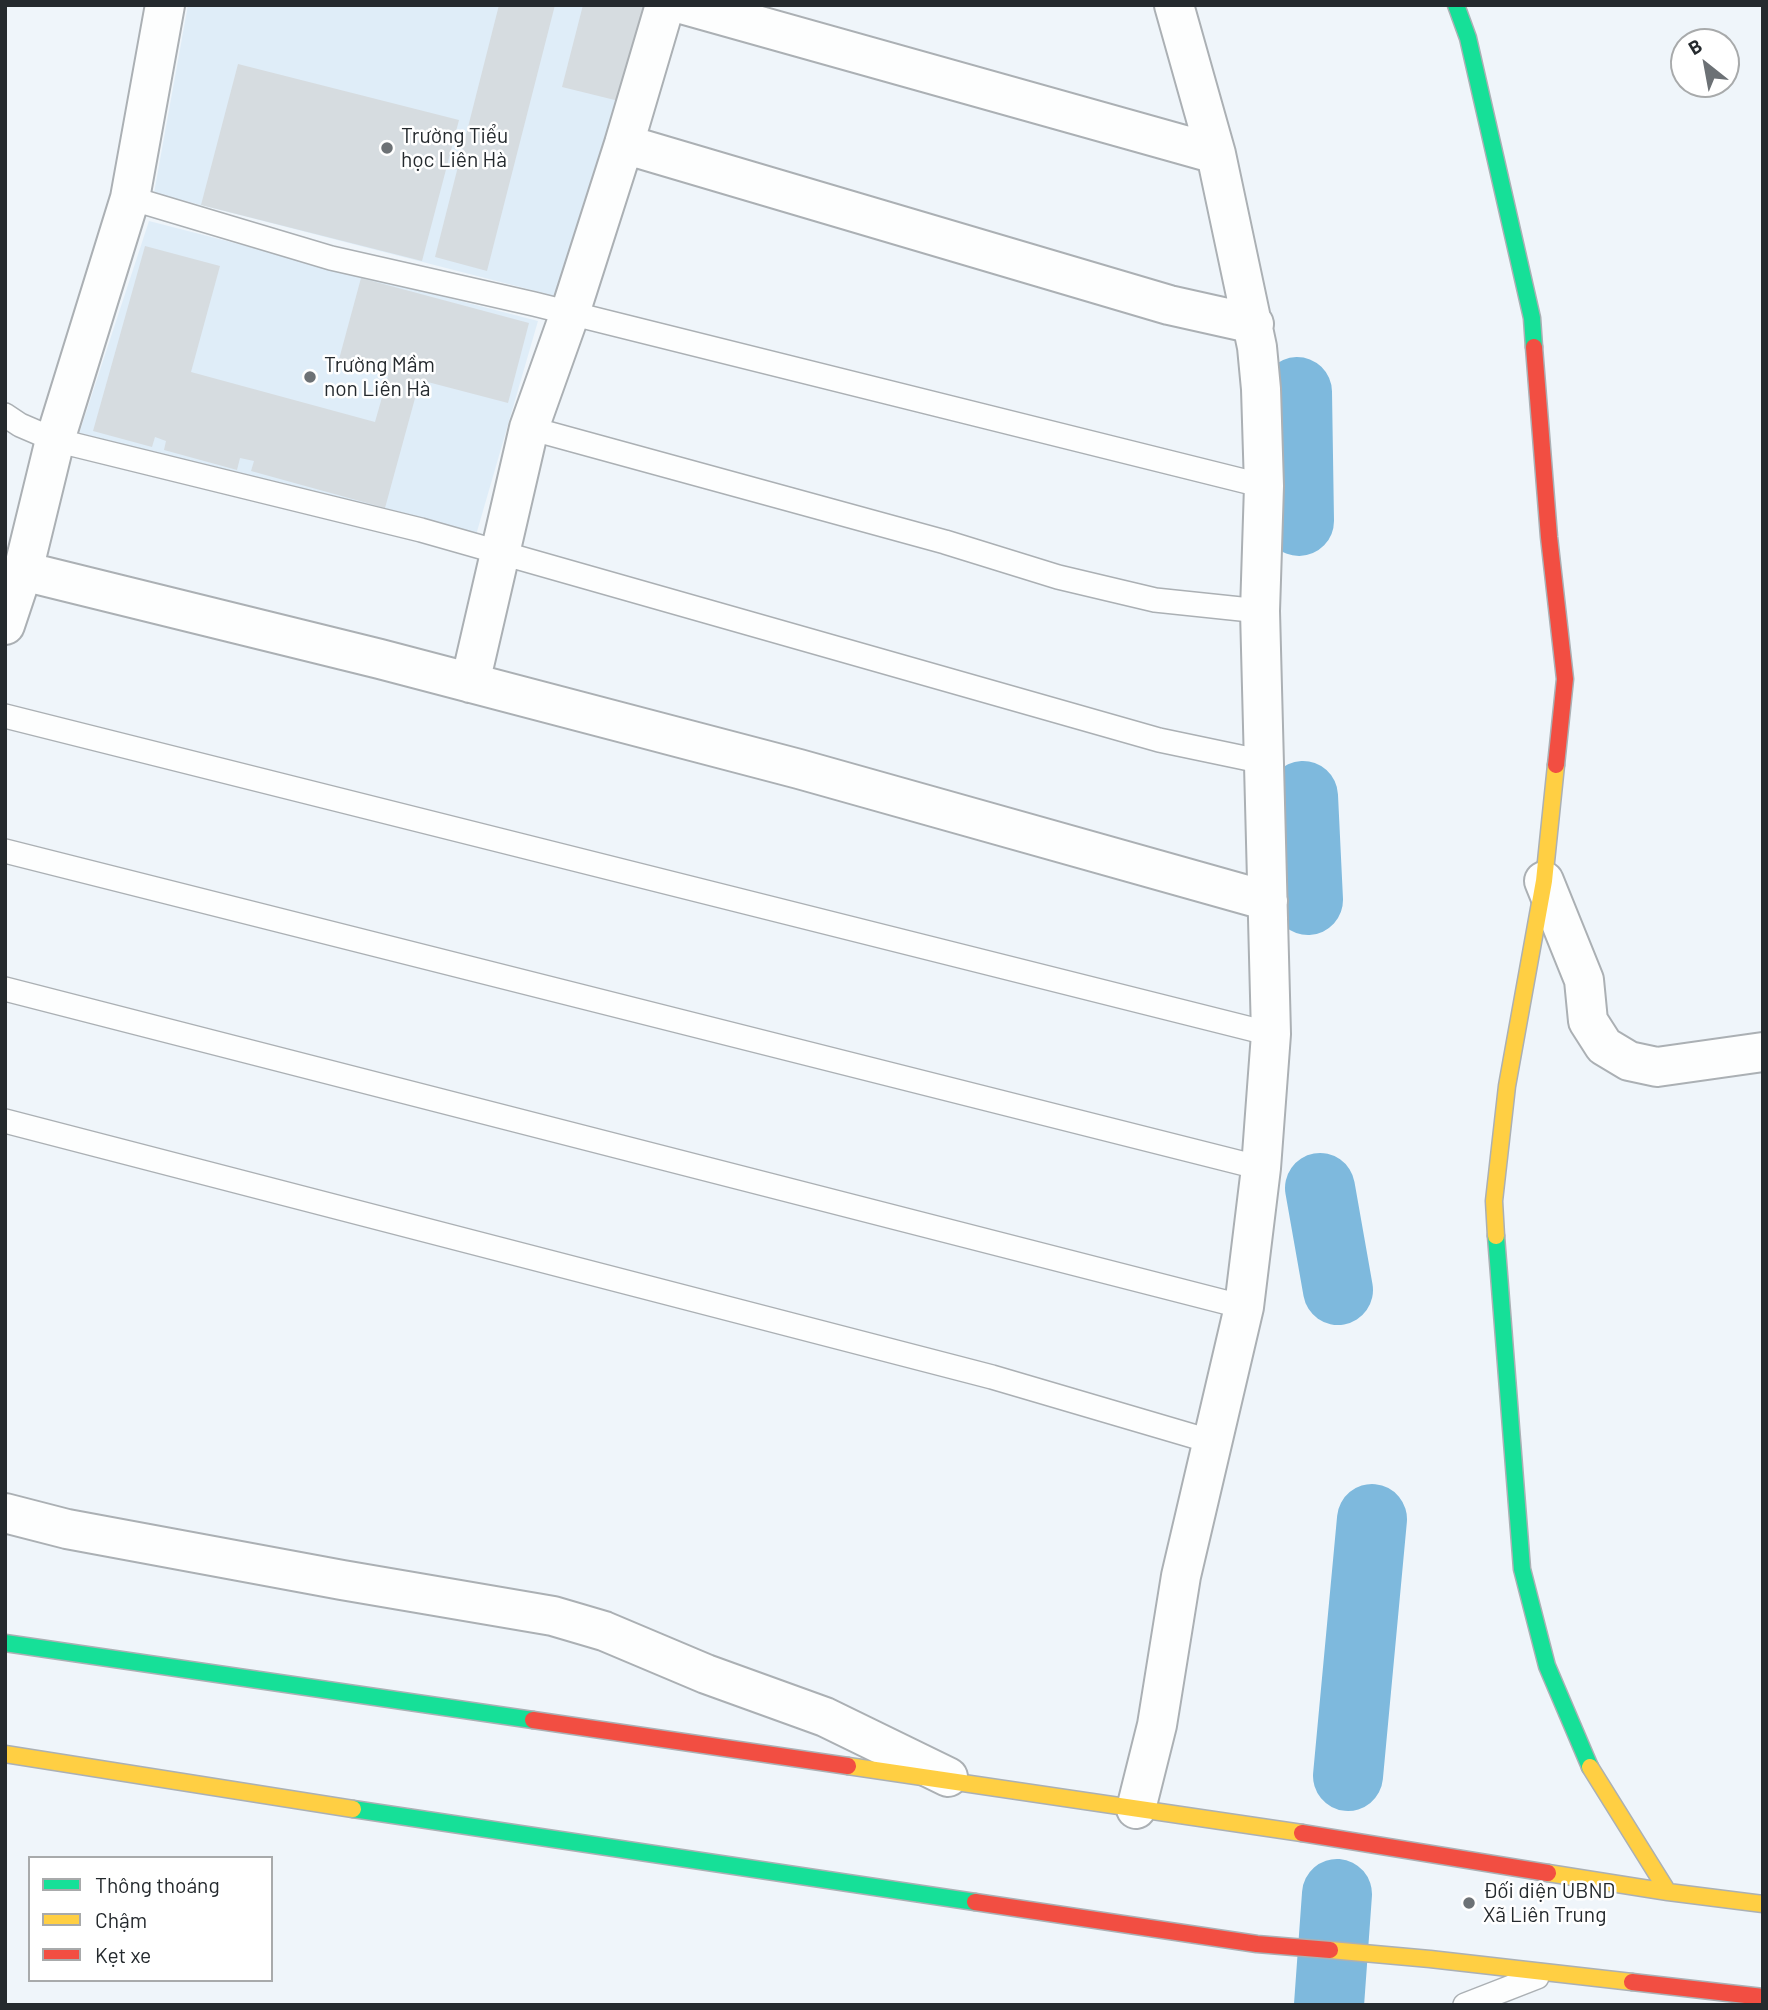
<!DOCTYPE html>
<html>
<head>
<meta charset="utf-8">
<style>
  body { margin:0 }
  #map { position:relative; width:1768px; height:2010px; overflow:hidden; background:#eff5fa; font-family:Barlow,sans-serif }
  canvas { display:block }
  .frame { position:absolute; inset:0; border:7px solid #252a2e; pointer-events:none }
  .legend { position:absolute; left:28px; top:1856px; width:245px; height:126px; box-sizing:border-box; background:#fff; border:2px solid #a8aaab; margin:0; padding:9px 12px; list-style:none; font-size:21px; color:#252a2e }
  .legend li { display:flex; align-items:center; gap:14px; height:35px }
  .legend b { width:35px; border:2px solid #a8aaab }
  .north { position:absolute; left:1670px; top:28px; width:70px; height:70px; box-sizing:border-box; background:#fff; border:2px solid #a8aaab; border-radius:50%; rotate:329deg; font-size:19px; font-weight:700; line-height:28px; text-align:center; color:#252a2e }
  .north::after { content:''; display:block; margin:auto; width:24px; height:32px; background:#6c7175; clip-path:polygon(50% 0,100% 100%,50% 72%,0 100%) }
</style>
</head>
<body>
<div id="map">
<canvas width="1768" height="2010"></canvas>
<div class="frame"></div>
<ul class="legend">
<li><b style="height:9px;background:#16e098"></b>Thông thoáng</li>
<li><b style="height:9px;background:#ffcf43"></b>Chậm</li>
<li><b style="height:9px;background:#f24e42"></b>Kẹt xe</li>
</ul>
<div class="north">B</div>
</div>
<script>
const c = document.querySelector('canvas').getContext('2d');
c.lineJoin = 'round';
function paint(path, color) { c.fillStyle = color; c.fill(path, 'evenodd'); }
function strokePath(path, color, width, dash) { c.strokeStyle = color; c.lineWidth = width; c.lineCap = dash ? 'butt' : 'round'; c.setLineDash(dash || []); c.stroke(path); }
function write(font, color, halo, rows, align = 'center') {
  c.font = font + ' Barlow,sans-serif'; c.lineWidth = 5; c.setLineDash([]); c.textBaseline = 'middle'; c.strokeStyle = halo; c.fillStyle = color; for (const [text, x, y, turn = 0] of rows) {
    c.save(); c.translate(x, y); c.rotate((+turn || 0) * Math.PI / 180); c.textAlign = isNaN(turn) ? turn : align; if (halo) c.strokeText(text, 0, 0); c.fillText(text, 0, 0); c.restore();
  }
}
paint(new Path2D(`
  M188,5H656L559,297L154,193Z
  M149,221L538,321L476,535L79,434Z`), '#dfedf8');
strokePath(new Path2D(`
  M1297,392L1299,521
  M1303,796L1308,900
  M1320,1188L1338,1290
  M1348,1776L1372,1519
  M1329,2005L1337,1894`), '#7eb9dd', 70);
paint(new Path2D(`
  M499,5H555L487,271L435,257Z
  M583,5H652L627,103L562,87Z
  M238,64L459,120L422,261L201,205Z
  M145,246L220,266L191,372L375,422L388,376L338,363L361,278L529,323L508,403L420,380L385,508L251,471L254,461L240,458L237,470L164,450L166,441L155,437L152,447L93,431Z`), '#d6dce0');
const lane = new Path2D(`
  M130,198L331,258L534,304L1264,486
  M5,415L20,425L55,440L421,530L1159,740L1264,762
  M529,428L945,542L1058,577L1155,600L1260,611
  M5,716L1271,1034
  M5,851L1261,1168
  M5,989L1244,1307
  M5,1121L992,1377L1213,1442
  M1465,2005L1537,1977`);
const street = new Path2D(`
  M685,5L1216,154
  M624,144L1169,305L1254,324
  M23,571L380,659L799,769L1268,901
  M5,625L23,571L55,440L130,198L165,5
  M470,683L529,428L570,313L624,144L665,5
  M1544,881L1584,980L1588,1021L1604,1046L1629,1061L1657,1067L1763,1052
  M5,1513L67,1529L342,1580L553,1616L604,1631L706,1674L825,1717L948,1777
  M1136,1809L1157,1725L1181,1576L1244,1307L1261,1168L1271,1034L1260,611L1264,486L1261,389L1257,347L1216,154L1174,5`);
const fast = new Path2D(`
  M1456,5L1468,38L1532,318L1534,347
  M1496,1236L1522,1569L1547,1666L1590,1767
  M5,1643L533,1720
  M353,1809L975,1902`);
const slow = new Path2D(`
  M1496,1236L1494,1201L1507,1086L1544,881L1556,765
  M5,1754L353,1809
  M848,1766L1302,1833
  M1590,1767L1668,1892
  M1548,1873L1668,1892L1763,1904
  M1330,1950L1430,1959L1632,1982`);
const jam = new Path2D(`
  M1534,347L1549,537L1565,679L1556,765
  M533,1720L848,1766
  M1302,1833L1548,1873
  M975,1902L1257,1944L1330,1950
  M1632,1982L1763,1997`);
strokePath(lane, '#abb0b4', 26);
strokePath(street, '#abb0b4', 42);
strokePath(fast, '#abb0b4', 19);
strokePath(slow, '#abb0b4', 19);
strokePath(jam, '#abb0b4', 19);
strokePath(lane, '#fdfefe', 23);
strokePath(street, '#fdfefe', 38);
strokePath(fast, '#16e098', 16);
strokePath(slow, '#ffcf43', 16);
strokePath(jam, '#f24e42', 16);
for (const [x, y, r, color] of [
  [387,148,7,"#6c7175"],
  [310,377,7,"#6c7175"],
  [1469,1903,7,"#6c7175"]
]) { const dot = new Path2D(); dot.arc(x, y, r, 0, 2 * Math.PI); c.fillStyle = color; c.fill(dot); strokePath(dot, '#fff', 2.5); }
write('21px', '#252a2e', '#fff', [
  ["Trường Tiểu",401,136],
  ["học Liên Hà",401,160],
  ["Trường Mầm",324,365],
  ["non Liên Hà",324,389],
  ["Đối diện UBND",1483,1891],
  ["Xã Liên Trung",1483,1915]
], 'left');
</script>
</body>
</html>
